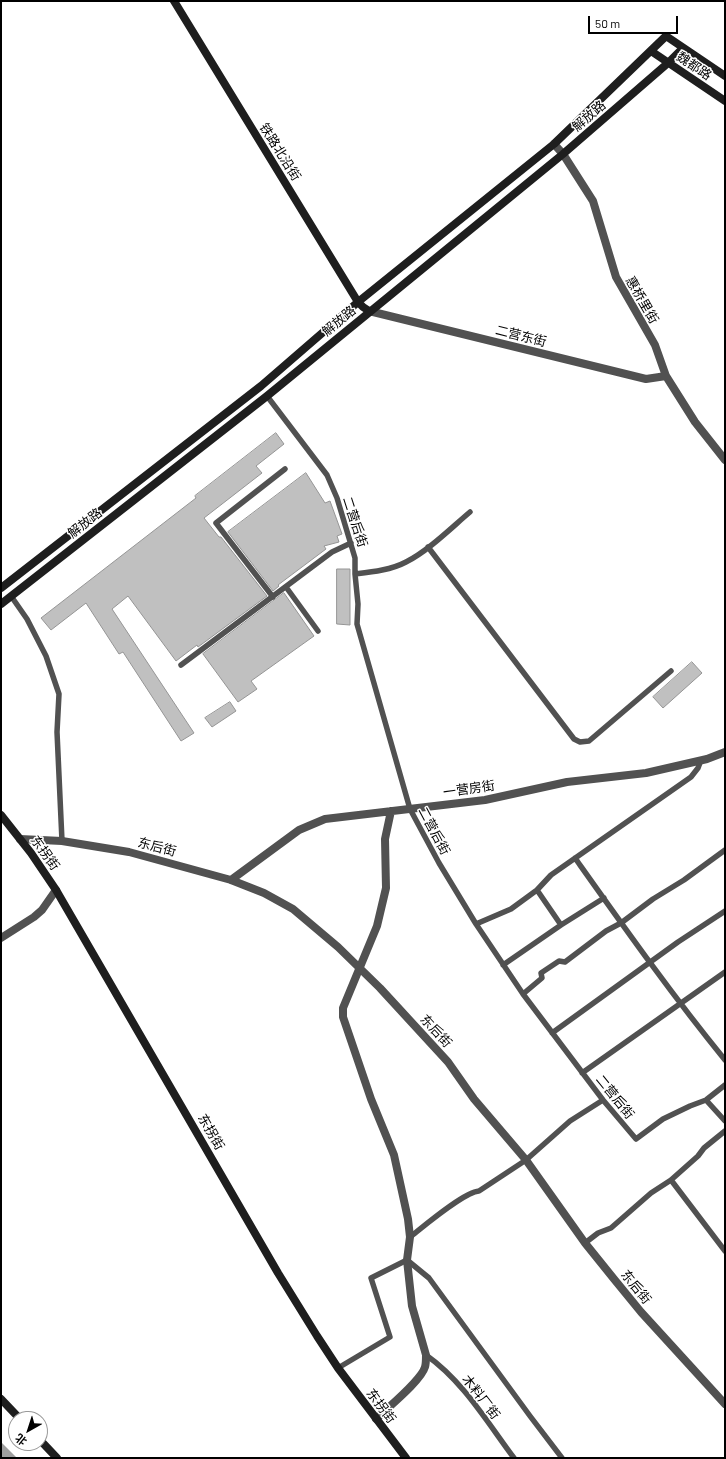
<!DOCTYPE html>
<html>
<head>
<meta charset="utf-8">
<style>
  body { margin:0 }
  #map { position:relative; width:726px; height:1459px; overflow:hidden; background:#fff; font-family:Barlow,"Noto Sans SC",sans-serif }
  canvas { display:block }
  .frame { position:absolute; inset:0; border:2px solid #000; pointer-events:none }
  .north { position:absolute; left:8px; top:1411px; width:40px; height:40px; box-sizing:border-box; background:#fff; border:1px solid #999; border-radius:50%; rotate:219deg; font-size:11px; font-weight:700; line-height:16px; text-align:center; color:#000 }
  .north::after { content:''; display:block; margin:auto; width:14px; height:18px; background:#000; clip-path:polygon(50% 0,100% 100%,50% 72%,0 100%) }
  .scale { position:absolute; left:588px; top:16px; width:90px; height:18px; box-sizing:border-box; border:2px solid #000; border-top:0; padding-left:5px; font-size:12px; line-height:14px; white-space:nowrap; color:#000; -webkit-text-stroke:3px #fff; paint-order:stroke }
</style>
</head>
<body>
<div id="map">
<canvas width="726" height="1459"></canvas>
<div class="frame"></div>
<div class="north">北</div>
<div class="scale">50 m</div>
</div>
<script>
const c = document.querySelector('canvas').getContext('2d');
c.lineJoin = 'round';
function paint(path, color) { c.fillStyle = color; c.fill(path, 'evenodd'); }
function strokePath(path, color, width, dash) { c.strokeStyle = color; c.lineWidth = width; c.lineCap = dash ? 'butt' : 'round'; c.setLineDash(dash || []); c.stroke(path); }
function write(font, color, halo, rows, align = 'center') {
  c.font = font + ' Barlow,"Noto Sans SC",sans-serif'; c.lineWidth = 3; c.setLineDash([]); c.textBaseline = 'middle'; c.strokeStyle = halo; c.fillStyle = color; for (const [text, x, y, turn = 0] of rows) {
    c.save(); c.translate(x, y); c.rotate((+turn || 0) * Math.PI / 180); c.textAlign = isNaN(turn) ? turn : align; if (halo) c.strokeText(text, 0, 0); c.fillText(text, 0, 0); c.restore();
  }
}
paint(new Path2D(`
  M1,1442L17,1458H1Z`), '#9f9f9f');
const building = new Path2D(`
  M276,433L284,444L256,466L262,473L204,518L219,537H221L267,596L198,647L197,645L176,661L128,596L112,609L194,733L181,741L123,652L119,654L86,603L51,630L41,618L196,498L195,496Z
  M306,473L325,503L330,501L342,534L337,536L339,542L324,546L326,549L278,585L279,586L273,591L228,532Z
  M337,569H350V625L337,624Z
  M284,593L314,636L251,681L257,689L238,702L203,654Z
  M692,662L702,673L663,708L653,697Z
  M230,702L236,711L212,727L205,718Z`);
paint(building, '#c0c0c0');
strokePath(building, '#959595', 1);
strokePath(new Path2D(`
  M267,396L327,475L337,498L355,558V574L358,604L357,624L410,809L439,863L476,924L523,994L603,1100L636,1139L663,1119L690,1106L706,1100L725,1085
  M428,547L574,739L580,742L589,741L671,671
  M355,574C372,572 391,570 406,562C428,551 451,528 470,512
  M286,587L318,631
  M11,596L27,619L46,656L59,694L57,732L62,841
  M273,597L216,523L285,469
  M181,665L332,552L351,543
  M575,858C624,927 672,995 725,1060
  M537,890L561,925
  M476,924L511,909L537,890L551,875L691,777L698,768L701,760
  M503,965L561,925L604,898
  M523,994L542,978L541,973L559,961L565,962L606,931L621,923L653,899L684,880L725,850
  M552,1033L678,942L725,911
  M582,1073L725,972
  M706,1100L725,1121
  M671,1180L725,1251
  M410,1237C424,1226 464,1192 479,1191L526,1160L570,1121L603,1100
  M585,1243L598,1233L611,1228L651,1193L671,1180L698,1156L704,1148L725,1131
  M426,1355C463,1381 487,1422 514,1458
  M338,1368L390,1337L371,1278L407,1260L429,1278L530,1416L562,1458`), '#515151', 5.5);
strokePath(new Path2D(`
  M554,144L563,154L593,201L616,277L655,345L666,376L695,422L725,460
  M369,311L646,379L666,376
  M20,839L62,841L129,852L231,880L264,893L293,909L338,947L380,988L448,1062L474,1099L526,1160L585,1243L614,1279L641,1312L725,1404
  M231,880L299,830L325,819L485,800L567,782L646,773L707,759L725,752
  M1,938L34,917L42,910L56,890
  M376,1419C387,1408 421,1381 425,1367C426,1364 426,1359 426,1355L412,1306L407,1260L410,1237L408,1219L394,1155L371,1099L343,1017V1008L377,926L386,888L385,839L391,811`), '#515151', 8);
strokePath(new Path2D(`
  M174,1L358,302L363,307L369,311
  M651,51L725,101
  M1,588L261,386L358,302L554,144L666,36L725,76
  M1,604L267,396L563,154L668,63L683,48
  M1,815L31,853L56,890L278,1273L317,1336L338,1368L406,1458
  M1,1399L20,1419
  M40,1440L57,1458`), '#1e1e1e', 8);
write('13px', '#000', '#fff', [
  ["魏都路",694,66,34],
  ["解放路",589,116,-41],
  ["铁路北沿街",280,152,58],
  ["惠桥里街",642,300,60],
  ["解放路",339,321,-40],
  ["二营东街",521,336,14],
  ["二营后街",355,522,72],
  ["解放路",85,523,-38],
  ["一营房街",469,789,-8],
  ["二营后街",434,831,62],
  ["东后街",157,847,15],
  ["东拐街",45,853,54],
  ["东后街",436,1031,47],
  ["二营后街",615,1097,51],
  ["东拐街",211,1132,60],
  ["东后街",636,1287,51],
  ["木料厂街",481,1397,52],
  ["东拐街",381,1406,53]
]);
</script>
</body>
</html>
